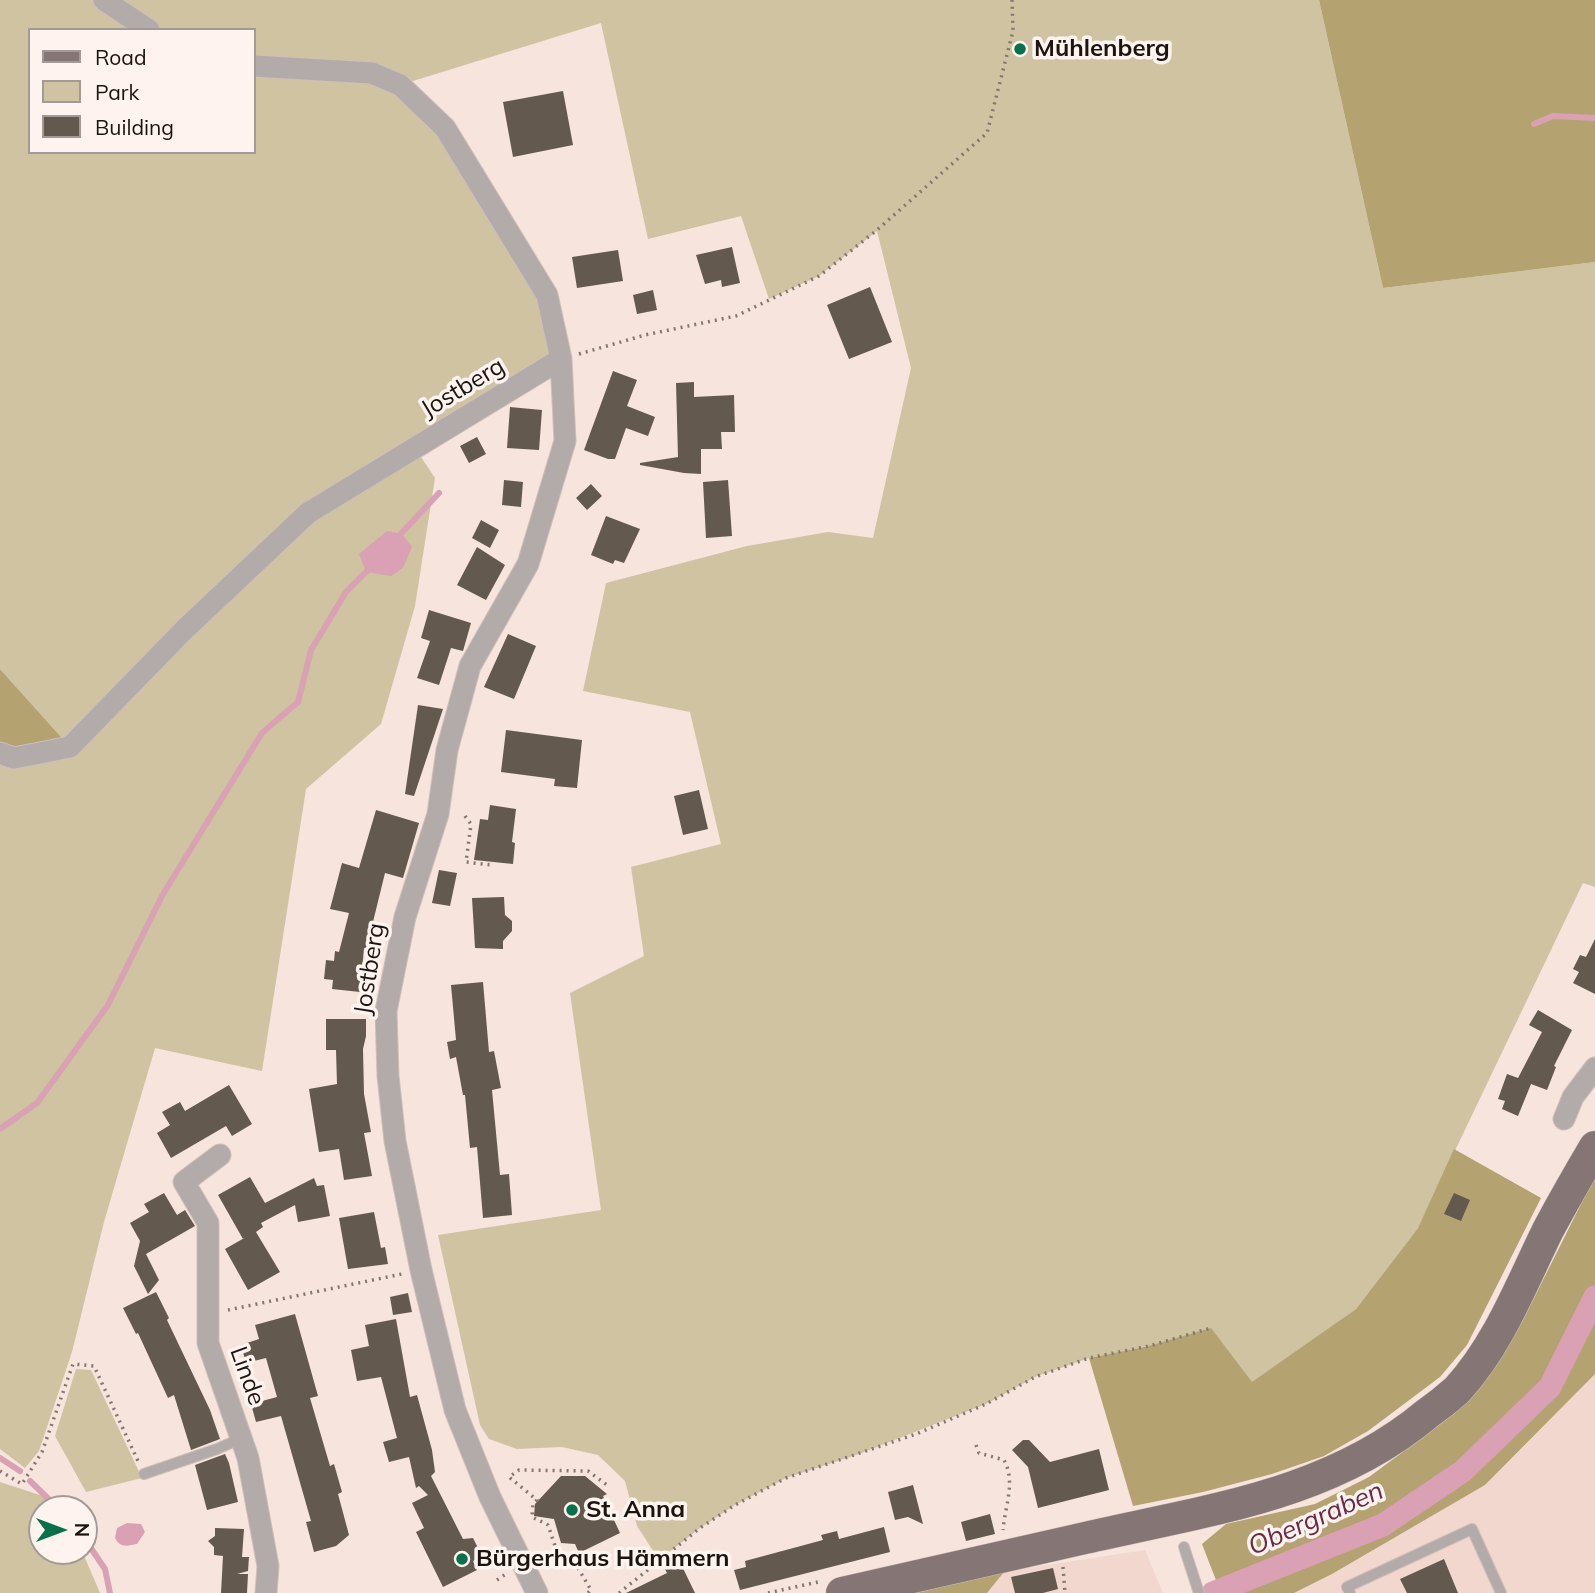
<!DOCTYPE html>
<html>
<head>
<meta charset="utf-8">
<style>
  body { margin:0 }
  #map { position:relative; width:1595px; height:1593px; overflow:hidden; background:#f6e4dd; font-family:Mulish,sans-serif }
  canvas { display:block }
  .legend { position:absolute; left:28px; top:28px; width:228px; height:126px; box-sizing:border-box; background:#fef3ef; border:2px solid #a39a97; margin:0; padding:9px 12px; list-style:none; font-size:21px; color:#1b1512 }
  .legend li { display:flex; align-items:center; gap:14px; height:35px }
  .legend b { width:35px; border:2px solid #a39a97 }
  .north { position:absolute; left:28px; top:1495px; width:70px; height:70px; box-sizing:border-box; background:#fef3ef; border:2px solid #a39a97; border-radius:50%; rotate:90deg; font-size:19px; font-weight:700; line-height:28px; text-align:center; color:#1b1512 }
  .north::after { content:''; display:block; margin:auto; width:24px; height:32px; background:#05724b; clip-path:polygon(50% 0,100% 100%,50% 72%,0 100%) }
</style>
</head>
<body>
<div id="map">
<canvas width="1595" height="1593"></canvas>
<ul class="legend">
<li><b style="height:9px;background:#857675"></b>Road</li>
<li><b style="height:19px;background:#cfc3a2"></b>Park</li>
<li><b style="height:19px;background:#64594e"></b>Building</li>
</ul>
<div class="north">N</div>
</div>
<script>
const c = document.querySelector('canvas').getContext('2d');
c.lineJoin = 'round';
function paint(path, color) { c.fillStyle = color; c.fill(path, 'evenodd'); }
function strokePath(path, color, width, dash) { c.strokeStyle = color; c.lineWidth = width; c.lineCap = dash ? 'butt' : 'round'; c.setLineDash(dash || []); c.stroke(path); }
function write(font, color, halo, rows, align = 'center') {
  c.font = font + ' Mulish,sans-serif'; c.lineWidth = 7; c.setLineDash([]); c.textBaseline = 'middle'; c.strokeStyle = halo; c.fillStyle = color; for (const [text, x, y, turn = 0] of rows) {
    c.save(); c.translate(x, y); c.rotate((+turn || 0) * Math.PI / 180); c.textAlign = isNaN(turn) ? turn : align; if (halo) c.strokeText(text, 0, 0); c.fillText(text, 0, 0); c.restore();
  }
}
paint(new Path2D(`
  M1595,1374V1593H1294L1332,1574L1485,1485Z
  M1145,1550L1163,1593H907L1008,1571Z`), '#f1d7cd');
paint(new Path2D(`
  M0,0H1319L1383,288L1595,262V887L1583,883L1418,1228L1356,1309L1252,1383L1149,1346L1089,1358L1035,1377L986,1404L859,1454L786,1478L735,1505L700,1528L659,1560L637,1526L625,1481L598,1455L562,1447L517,1449L489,1439L480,1425L438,1235L601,1210L570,993L644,956L631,867L721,844L690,712L583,691L606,583L747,546L828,532L873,538L911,368L877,231L819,276L769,299L741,216L648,239L601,23L400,85L445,128L547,295L561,359L415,448L435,478L415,606L381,724L306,789L262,1071L155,1048L104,1222L72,1352L39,1451L25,1468L0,1449V754L70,747L0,669ZM30,30H254V152H30Z
  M76,1369L91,1370L142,1478L86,1492L55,1436Z
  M0,1482L43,1496L54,1509H42V1551H82L100,1593H0Z`), '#cfc3a2');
paint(new Path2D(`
  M1319,0H1595V262L1383,288Z
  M0,669L70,747L0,752Z
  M1454,1149L1541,1198L1467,1345L1440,1377L1368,1431L1324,1456L1272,1474L1203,1492L1133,1506L1089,1358L1149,1346L1211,1328L1252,1382L1356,1309L1418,1228Z
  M1595,1176V1374L1485,1485L1332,1574L1294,1593H1221L1202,1544L1226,1524L1315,1504L1369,1477L1454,1414L1495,1367L1522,1322Z
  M1004,1572L987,1593H916Z`), '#b4a270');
paint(new Path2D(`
  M387,531L402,534L412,547L403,568L391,576L366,572L359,554Z
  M127,1523L141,1524L145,1532L137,1544C127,1546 120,1548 115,1538L117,1528Z`), '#d9a1b3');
strokePath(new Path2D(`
  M1534,124L1553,116L1595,118
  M397,538L439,493
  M0,1129L37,1103L108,1005L163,894L262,733L298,702L311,650L346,592L371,567
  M0,1458L20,1471
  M30,1481L59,1509
  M84,1538L105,1569L110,1593`), '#d9a1b3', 6);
strokePath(new Path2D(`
  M1213,1593L1383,1525L1463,1471L1550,1387L1595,1297`), '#d9a1b3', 23);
paint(new Path2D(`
  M563,91L573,145L513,157L503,102Z
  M732,247L740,283L722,287L721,280L705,284L696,255Z
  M618,250L623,281L577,288L572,257Z
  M870,287L892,342L849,359L827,305Z
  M653,290L657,310L637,314L633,295Z
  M613,371L637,380L627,406L655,417L648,436L626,428L615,459H608L584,450Z
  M694,382V397L734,395L735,432H721L722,449H701V474L684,473L640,465V463L678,457L676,383Z
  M510,407L542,410L539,450L507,448Z
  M477,437L486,454L469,463L460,446Z
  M504,480L523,482L521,507L502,505Z
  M728,480L732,536L706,538L703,482Z
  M591,484L602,496L587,510L576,498Z
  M606,516L640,529L624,563L615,560L613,564L591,555Z
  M481,520L499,530L490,548L472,538Z
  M477,547L505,565L486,600L457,585Z
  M429,610L471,623L463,651L451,648L439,685L417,678L430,641L421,638Z
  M508,634L536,646L514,699L484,687Z
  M418,705L443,709L414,796L405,794Z
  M506,730L582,740L577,788L554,786L555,779L501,772Z
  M699,790L708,829L683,835L674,796Z
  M490,805L516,809L512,842L515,843L513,864L474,860L480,819L488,820Z
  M376,810L419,823L403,878L385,873L371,930H373L369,950L364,948L360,992L332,989L333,980L324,979L326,960L334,961L335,951L339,952L349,913L330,909L342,863L359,868Z
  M439,870L457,873L450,906L432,903Z
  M504,897L505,915L512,921V931L503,941V949L475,948L472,898Z
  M1595,939V994L1573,983L1579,972L1573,969L1580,955L1586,957Z
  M483,982L489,1052L494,1051L501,1088L492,1090L500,1175L509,1174L512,1215L483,1218L477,1147L470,1148L465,1095H463L456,1057L450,1059L447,1042L456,1040L451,985Z
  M1538,1010L1572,1030L1554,1066L1556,1067L1547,1090L1531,1084L1518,1116L1502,1109L1505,1101L1498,1099L1507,1074L1518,1078L1542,1032L1529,1025Z
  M326,1019H366V1036L363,1049L364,1094L371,1132L364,1133L372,1176L344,1180L339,1149L319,1152L309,1089L337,1084L336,1050H326Z
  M229,1085L252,1124L232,1136L226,1126L171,1158L157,1133L170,1125L162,1112L180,1102L185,1111Z
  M250,1177L265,1203L314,1178L317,1186L324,1185L330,1216L298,1222L295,1205L261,1223L263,1227L256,1232L280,1272L248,1290L225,1249L246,1237L243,1239L218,1195Z
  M164,1193L177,1215L185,1210L195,1226L146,1254L159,1280L148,1294L134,1266L140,1241L130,1223L149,1212L144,1204Z
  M1454,1193L1470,1200L1461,1221L1444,1214Z
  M374,1212L381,1248L385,1247L388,1264L348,1269L339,1218Z
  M156,1292L169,1318L167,1320L210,1410L220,1439L191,1450L174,1395L168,1398L138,1333L136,1334L123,1308Z
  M408,1293L412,1312L393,1315L390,1297Z
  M295,1314L318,1396L310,1398L330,1466L334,1464L342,1492L338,1494L349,1535L336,1546L314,1552L306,1522L311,1521L281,1416L256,1422L251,1404L277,1397L266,1358L246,1363L241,1345L259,1339L255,1325Z
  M396,1319L410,1397L417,1395L432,1450L435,1472L431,1476L463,1539L473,1538L482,1556L473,1561L477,1570L443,1587L416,1532L424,1528L412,1503L428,1495L419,1486L416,1488L409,1457L389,1462L383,1442L397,1438L381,1377L357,1381L351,1350L369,1346L365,1325Z
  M1023,1440H1029L1050,1462L1099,1449L1109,1490L1038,1508L1028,1467L1012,1450Z
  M225,1454L229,1463L238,1502L207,1510L195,1465Z
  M561,1476H585L607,1494L603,1496L620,1533L579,1553L575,1544L561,1543L554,1519L534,1516L535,1504Z
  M913,1485L923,1524L908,1517L895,1520L888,1492Z
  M990,1514L995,1534L966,1541L961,1522Z
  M884,1527L890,1552L740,1590L734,1570L746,1567L745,1561L823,1540L821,1535L837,1531L839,1539Z
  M215,1528L244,1529L242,1557H249L248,1571L237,1574H248L247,1593H221L223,1556L214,1555V1547L208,1541L215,1536Z
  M677,1556L695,1593H626L667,1573L662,1563Z
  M1444,1559L1458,1593H1407L1400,1579Z
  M1053,1568L1058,1589L1043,1593H1015L1011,1577Z`), '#64594e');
const lane = new Path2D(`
  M144,1474L217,1449L242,1438
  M1184,1547L1199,1593
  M1350,1593L1347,1587L1472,1529L1501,1593`);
const street = new Path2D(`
  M104,0L149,30
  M254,66L372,73L400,85L445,128L547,295L561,359L565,441L528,564L470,666L447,750L438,814L405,917L386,1011L388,1076L395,1141L421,1270L455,1410L490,1497L537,1593
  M0,753L14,758L70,747L184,630L308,513L561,359
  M1564,1119L1573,1097L1595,1068
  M220,1155L184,1182L208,1223V1343L248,1458L268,1566L266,1593`);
const primary = new Path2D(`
  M842,1593C923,1574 1004,1556 1085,1538C1206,1510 1329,1496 1428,1413C1438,1406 1448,1398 1457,1390C1499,1344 1521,1285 1548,1230C1563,1202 1579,1174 1595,1147`);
strokePath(lane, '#cfbfb8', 12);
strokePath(street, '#cfbfb8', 23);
strokePath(primary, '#cfbfb8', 33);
strokePath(new Path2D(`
  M579,354L645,335L736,316L819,276L877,230L987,133L1013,31L1012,0
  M465,816L471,824L466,862L491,865
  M228,1310L402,1274
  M976,1445L979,1453L1004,1460C1016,1482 1005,1506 1003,1530
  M0,1471L22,1484L42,1452L73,1364L94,1366L138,1461
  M1063,1567L1065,1593
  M497,1580L506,1574
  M588,1593L591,1590L575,1563L560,1553L555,1546L548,1525L532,1517L533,1504L537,1500L509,1477L519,1470L588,1471L607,1485
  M619,1593L700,1528L735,1505L786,1478L916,1434L986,1404L1035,1377L1089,1358L1149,1346L1211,1328
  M768,1593L818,1582`), '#837772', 3.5, [2, 5]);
strokePath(lane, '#b3aaaa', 10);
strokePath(street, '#b3aaaa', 21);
strokePath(primary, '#857675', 32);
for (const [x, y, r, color] of [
  [1020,49,7,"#05724b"],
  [572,1510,7,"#05724b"],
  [462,1559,7,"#05724b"]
]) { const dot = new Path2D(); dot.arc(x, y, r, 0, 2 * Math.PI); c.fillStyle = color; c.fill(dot); strokePath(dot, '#fef3ef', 2.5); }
write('bold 24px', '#1b1512', '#fef3ef', [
  ["Mühlenberg",1034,49],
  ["St. Anna",586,1510],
  ["Bürgerhaus Hämmern",476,1559]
], 'left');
write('24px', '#1b1512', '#fef3ef', [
  ["Jostberg",463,388,-31],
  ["Jostberg",370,969,-81],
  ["Linde",247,1376,70]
]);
write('italic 26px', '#6d2944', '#fef3ef', [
  ["Obergraben",1316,1519,-24]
]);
</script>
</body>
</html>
